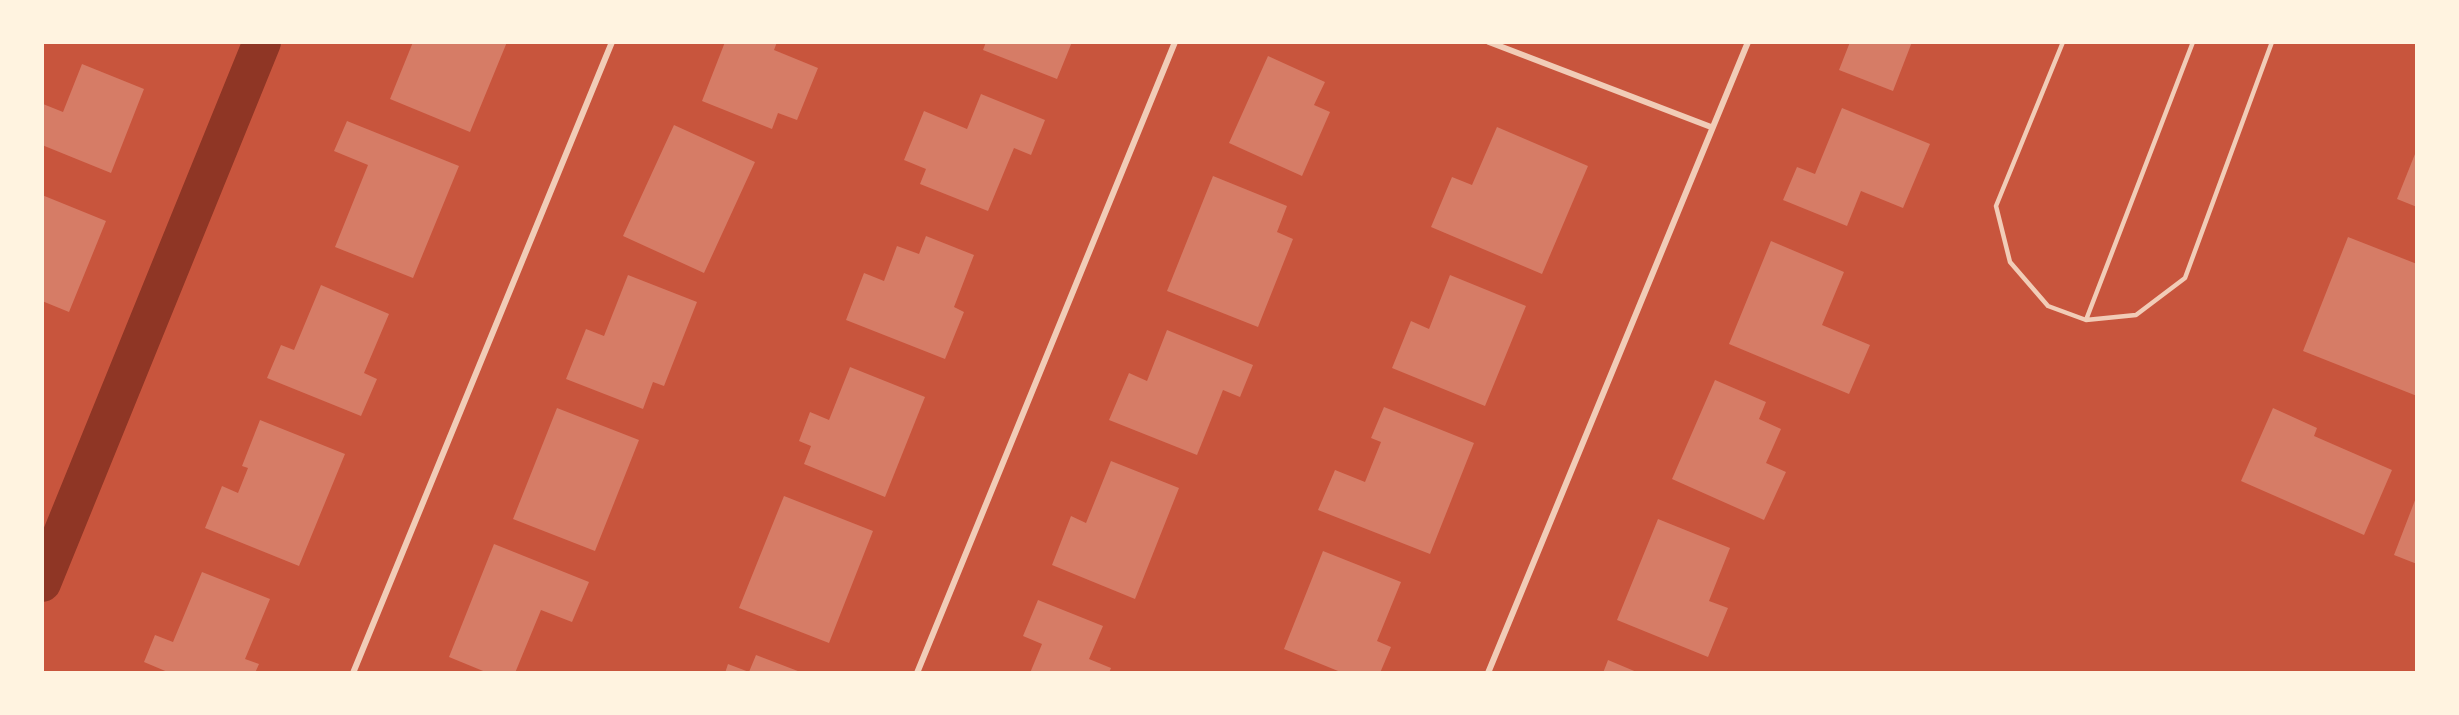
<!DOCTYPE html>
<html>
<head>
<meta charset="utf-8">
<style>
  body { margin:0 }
  #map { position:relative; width:2459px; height:715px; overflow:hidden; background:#c8553d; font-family:"Public Sans",sans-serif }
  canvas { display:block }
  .frame { position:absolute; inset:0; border:44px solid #fff3e0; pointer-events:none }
</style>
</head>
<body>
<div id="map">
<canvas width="2459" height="715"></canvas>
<div class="frame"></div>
</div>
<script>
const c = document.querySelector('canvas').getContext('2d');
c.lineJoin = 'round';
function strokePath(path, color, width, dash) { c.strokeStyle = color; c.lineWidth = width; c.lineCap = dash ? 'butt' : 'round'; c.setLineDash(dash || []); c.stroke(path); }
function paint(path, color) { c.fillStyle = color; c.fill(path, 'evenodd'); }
strokePath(new Path2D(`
  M42,583L262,42`), '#8f3625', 38);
paint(new Path2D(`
  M413,42H507L470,132L390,99Z
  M725,42H777L774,50L818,68L797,120L778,113L772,129L702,101Z
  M986,42H1072L1057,79L983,50Z
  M1850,42H1912L1893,91L1839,70Z
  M1268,56L1325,82L1314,105L1330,112L1302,176L1229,143Z
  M82,64L144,89L111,173L42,145L43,104L63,112Z
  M981,94L1045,120L1031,155L1014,148L988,211L920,184L926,169L904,160L924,111L967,129Z
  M1842,108L1930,144L1903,208L1861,191L1847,226L1783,200L1797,167L1815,174Z
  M347,121L459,166L413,278L335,247L368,165L334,151Z
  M674,125L755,162L704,273L623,236Z
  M1497,127L1588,166L1542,274L1431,227L1452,177L1472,185Z
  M2417,149V207L2397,199Z
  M1213,176L1287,206L1277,232L1293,239L1258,327L1167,291Z
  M42,195L106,221L69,312L42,301Z
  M926,236L974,255L954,307L964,312L945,359L846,320L864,273L884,281L897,246L919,254Z
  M2348,237L2417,264V396L2303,351Z
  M1771,241L1844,272L1822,325L1870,345L1849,394L1729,344Z
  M628,275L697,302L664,386L653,382L643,409L566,379L586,329L604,336Z
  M1450,275L1526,306L1485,406L1392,368L1411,321L1429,329Z
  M321,285L389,314L364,373L377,379L361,416L267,378L281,345L294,350Z
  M1167,330L1253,365L1240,397L1223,390L1197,455L1109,420L1129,373L1147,381Z
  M850,367L925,397L885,497L804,464L811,446L799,441L810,412L829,420Z
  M1715,380L1766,402L1759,419L1781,429L1766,463L1786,472L1764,520L1672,479Z
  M1384,407L1474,443L1430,554L1318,510L1335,470L1365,482L1381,442L1371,438Z
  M557,408L639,440L595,551L513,519Z
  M2273,408L2317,428L2314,436L2392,470L2364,535L2241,481Z
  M260,420L345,454L299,566L205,528L222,486L238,493L248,468L242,466Z
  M1111,461L1179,488L1135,599L1052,565L1071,516L1086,523Z
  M2417,495V564L2394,555Z
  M784,496L873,531L829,643L739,608Z
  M1658,519L1730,548L1709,601L1728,608L1708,657L1617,620Z
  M494,544L589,582L572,622L541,610L515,673H488L449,657Z
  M1323,551L1401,582L1377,641L1391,647L1380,673H1343L1284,649Z
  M202,572L270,599L245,659L259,664L255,673H170L144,662L155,635L173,642Z
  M1038,600L1103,626L1089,659L1111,668L1109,673H1030L1042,644L1023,636Z
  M756,655L803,673H725L728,664L749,672Z
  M1608,660L1639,673H1603Z`), '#d67c66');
strokePath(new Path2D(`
  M2063,42L1996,206L2010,262L2048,306L2086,320L2193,42
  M2086,320L2136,315L2185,278L2272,42`), '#f1ccb7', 4.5);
strokePath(new Path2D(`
  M1489,42L1711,127
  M353,673L612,42
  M917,673L1175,42
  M1488,673L1748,42`), '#f1ccb7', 6);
</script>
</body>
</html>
